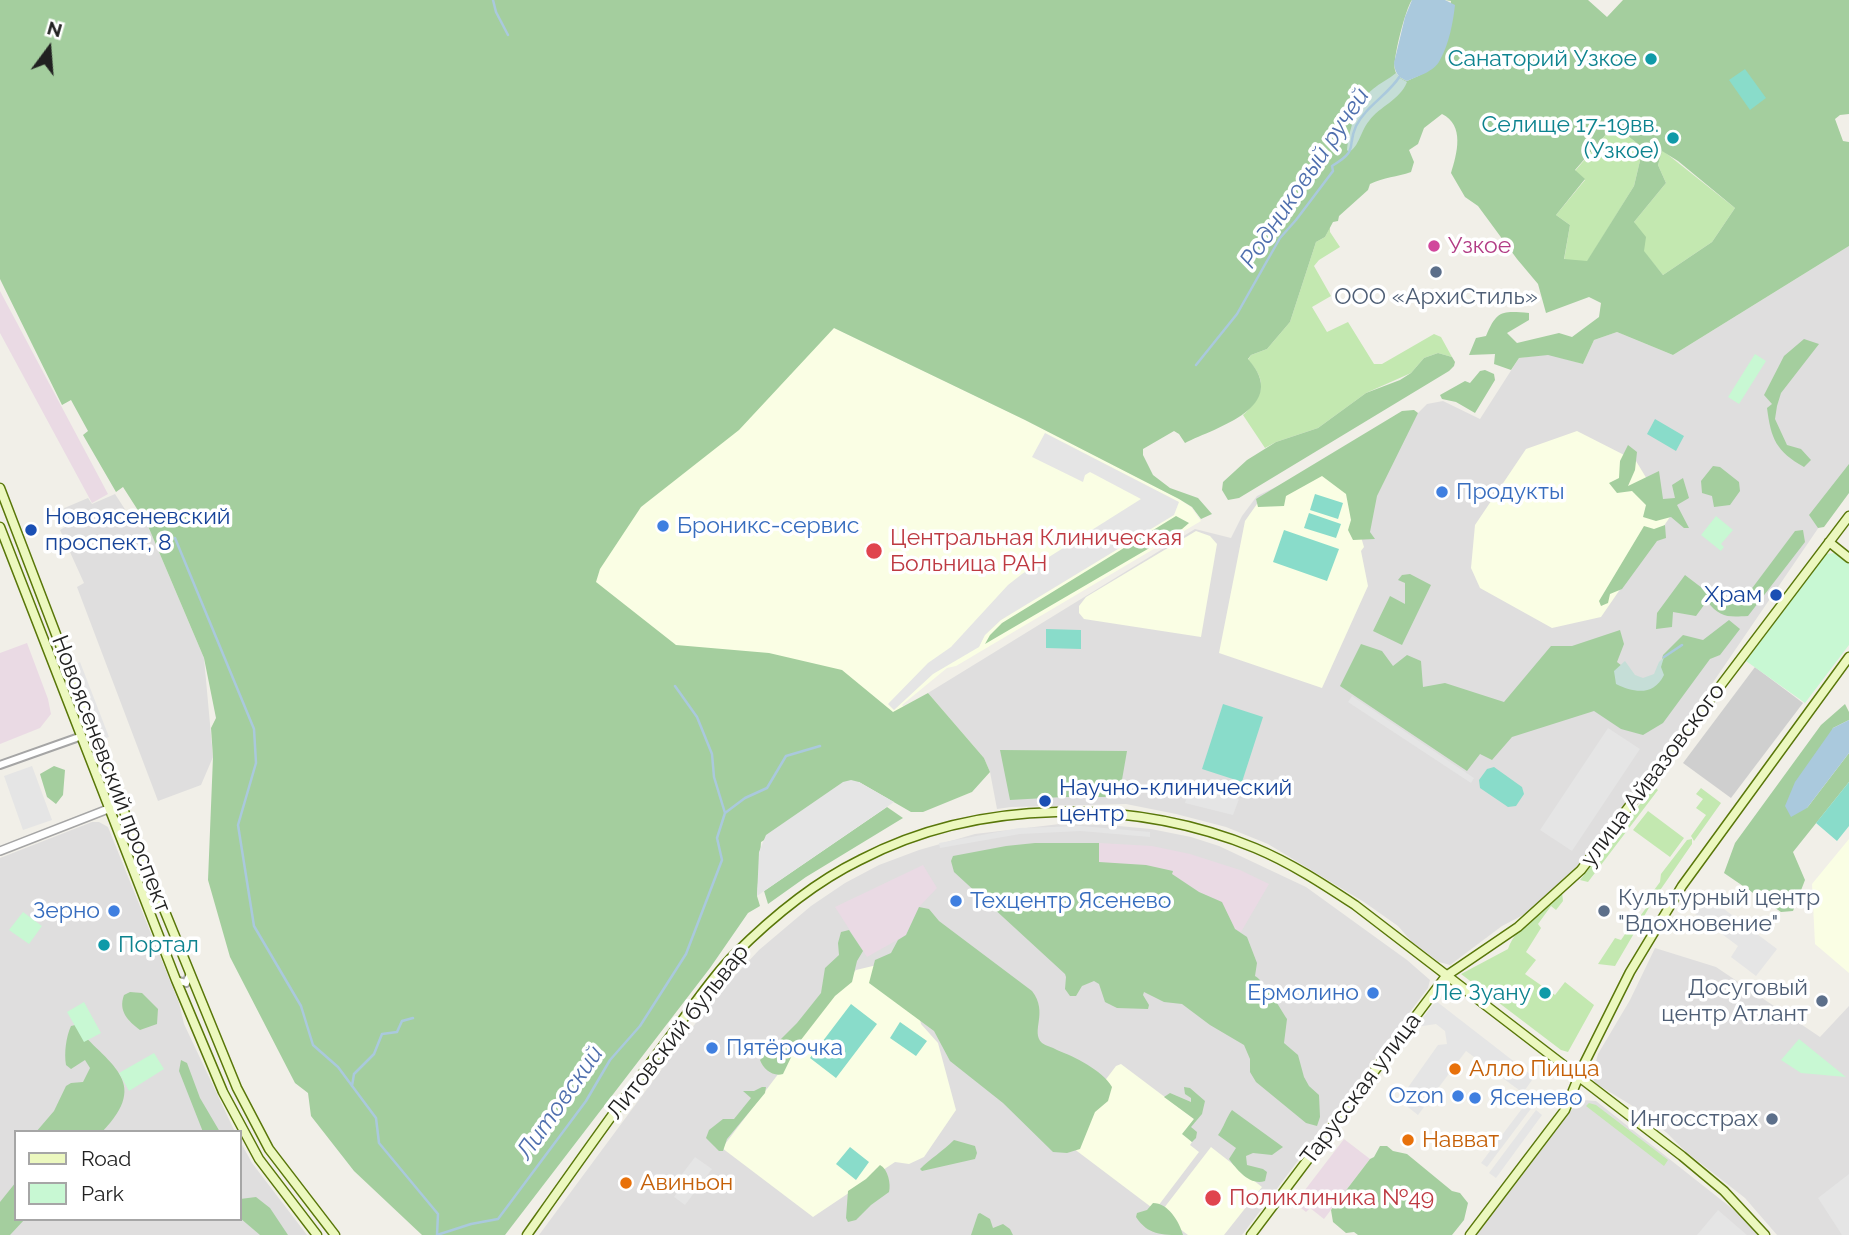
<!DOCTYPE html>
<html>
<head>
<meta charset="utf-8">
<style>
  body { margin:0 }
  #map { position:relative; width:1849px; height:1235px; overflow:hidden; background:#f1efe8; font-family:Raleway,sans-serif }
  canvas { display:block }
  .legend { position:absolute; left:14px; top:1130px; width:228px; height:91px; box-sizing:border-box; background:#fff; border:2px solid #a6a6a6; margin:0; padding:9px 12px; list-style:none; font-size:21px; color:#212121 }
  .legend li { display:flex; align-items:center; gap:14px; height:35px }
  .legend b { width:35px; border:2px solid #a6a6a6 }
  .north { position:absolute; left:14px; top:14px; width:70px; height:70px; -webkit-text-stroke:5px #fff; paint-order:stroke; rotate:16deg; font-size:19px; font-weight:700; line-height:28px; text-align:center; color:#212121 }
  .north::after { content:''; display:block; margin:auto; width:24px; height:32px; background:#212121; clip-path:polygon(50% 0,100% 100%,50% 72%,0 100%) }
</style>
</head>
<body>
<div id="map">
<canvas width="1849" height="1235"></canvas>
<ul class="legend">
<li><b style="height:9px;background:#ecf8bf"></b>Road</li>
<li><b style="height:19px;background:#c8f8d3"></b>Park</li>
</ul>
<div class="north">N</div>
</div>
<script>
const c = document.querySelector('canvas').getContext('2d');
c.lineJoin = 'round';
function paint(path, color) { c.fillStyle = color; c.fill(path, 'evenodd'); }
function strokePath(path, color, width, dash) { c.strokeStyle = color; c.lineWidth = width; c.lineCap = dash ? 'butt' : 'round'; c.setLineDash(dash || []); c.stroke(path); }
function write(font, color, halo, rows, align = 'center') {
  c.font = font + ' Raleway,sans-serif'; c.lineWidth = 7; c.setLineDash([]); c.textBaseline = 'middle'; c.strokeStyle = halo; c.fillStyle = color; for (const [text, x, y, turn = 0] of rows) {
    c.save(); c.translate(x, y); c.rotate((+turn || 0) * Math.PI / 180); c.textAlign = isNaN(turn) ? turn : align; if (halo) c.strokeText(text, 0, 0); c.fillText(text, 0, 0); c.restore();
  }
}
paint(new Path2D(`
  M1849,246V483L1673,741L1576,868L1527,913L1502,926L1450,965L1439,962L1412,942L1398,926L1364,902L1268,844L1226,827L1176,814L1126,804L1011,807L997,809L990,772L984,758L928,693L1195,529L1231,538L1242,516L1257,496L1330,461L1416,415L1427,404L1443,401L1480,419L1519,358L1548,354L1583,364L1594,340L1617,332L1673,355Z
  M115,494L130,517H136L148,526L204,658L213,757L201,785L158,801L77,587L84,583L60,530L72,523L55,512L88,498L92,504Z
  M92,822H99L108,827L179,1003L184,1024L235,1132H16V1219H240V1141L252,1163L307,1235H0V858Z
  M1060,824L1108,825L1151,829L1191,837L1219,846L1306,887L1407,960L1430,980L1428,988L1242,1235H539L715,997L759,950L811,906L845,883L879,865L919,850L975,834Z
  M1655,948L1716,967L1820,1037L1849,1006V1235H1777L1745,1198L1685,1151L1667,1133L1631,1105L1595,1083L1592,1076L1598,1054L1630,1000Z
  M1583,1100L1596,1101L1739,1214L1758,1235H1477L1574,1107Z`), '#dfdede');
paint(new Path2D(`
  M0,291L108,494L92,503L0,333Z
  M27,643L48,699L51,714L40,728L0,744V653Z
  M1099,843L1152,846L1190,854L1240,870L1269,884L1241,932L1235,929L1221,902L1199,892L1172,874L1173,872L1098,862Z
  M923,865L937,888L919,907L906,935L867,957L835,907Z
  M1344,1139L1370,1159L1324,1219L1310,1208L1306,1212L1295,1203Z`), '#eadae4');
paint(new Path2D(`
  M834,328L1025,420L1179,499L1191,507L1201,521L956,666L947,668L902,705L972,792L949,801L675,650L591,589L611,535Z
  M1577,431L1636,461L1670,517L1601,617L1552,628L1480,588L1471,568L1475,525L1526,449Z
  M1327,465L1343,476L1364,547L1361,551L1368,586L1322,688L1219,653L1245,521L1259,501Z
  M1196,531L1210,536L1217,544L1201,637L1084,619L1079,613V606L1086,597Z
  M1849,839V973L1815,944L1812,884Z
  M877,965L913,989L921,1024L938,1043L956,1110L924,1157L909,1164L895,1162L813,1217L722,1148L779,1073L776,1070L842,984L856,970Z
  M1121,1064L1194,1119L1183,1134L1192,1142L1190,1145L1199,1152L1155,1210L1061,1139L1116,1066Z
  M1211,1147L1262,1187L1224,1235H1188L1164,1217V1208Z`), '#fafee4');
paint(new Path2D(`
  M1755,667L1803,703L1731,798L1683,763Z`), '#cfcfcf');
paint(new Path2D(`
  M1614,125L1643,148L1634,186L1587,262L1564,260L1570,225L1556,215L1585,180L1575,171Z
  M1662,150L1735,208L1712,242L1663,275L1643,251L1634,222L1666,183L1658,165Z
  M1330,227V232L1340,247L1319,260L1314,266L1331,296L1312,307L1327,332L1348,322L1374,364H1382L1434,334L1441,337L1452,357L1438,353L1424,358L1411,373L1366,393L1318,428L1276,442L1265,448L1243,415C1264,396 1268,381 1248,360L1251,355L1267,349L1290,322L1316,242L1325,237Z
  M1655,787L1658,790L1588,882L1580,880L1652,789Z
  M1701,788L1721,803L1694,841L1691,836L1706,815L1696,808L1703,799L1696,794Z
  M1648,811L1684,838L1670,857L1633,830Z
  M1692,839V844L1654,899L1615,966L1598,964L1615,938L1621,940L1636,918L1638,919L1649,904L1646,901L1660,882L1661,874L1687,840Z
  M1562,892L1563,901L1556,910L1551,906L1538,924L1541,928L1526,952L1536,960L1525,974L1555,995L1565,982L1594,1005L1568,1052L1561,1050L1461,974L1508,949C1516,926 1544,908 1562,892Z
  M1589,1103L1596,1105L1668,1160L1664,1166L1586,1106Z`), '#c3e8b0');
paint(new Path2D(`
  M0,0H1412C1406,7 1392,61 1395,70C1396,76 1402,79 1407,81C1452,63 1444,44 1451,1L1445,0H1588L1607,17L1623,0H1849V114L1840,115L1835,119L1843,141L1849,142V246L1673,355L1617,332L1594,340L1583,364L1548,355L1519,358L1511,370L1494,364L1495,354L1469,355L1476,338L1486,336C1497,310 1502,311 1529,313V320L1507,333L1517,343L1559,333L1572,337L1599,317L1601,303L1589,297L1546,313L1538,284L1517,259L1478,206L1465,197L1451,173C1457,154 1465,125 1442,114L1424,128L1418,144L1409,150L1414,162L1411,172C1397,177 1384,177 1370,184L1368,190L1339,216L1338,221L1333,222L1325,237L1316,242L1290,322L1267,349L1251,355L1248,359C1291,407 1217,427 1185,443L1179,434L1174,431L1143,449V455L1153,475L1170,488L1198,498L1212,514L1201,519L1192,507L1179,499L1025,420L834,328L739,430L641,507L600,569L596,582L676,645L769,653L842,670L893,712L928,693L984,758L990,772L972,792L923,812H911L859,782L761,842L757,896L760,906L748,913L710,968L505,1235H422L354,1171L311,1116L308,1093L295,1083L230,957L208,880L213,757L211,728L216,718L204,658L148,526L123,487L116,492L83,435L88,431L71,400L62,405L0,279ZM1614,125L1643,148L1634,186L1587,261L1564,259L1570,225L1556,215L1585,179L1575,170ZM1662,151L1678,161L1735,208L1712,242L1663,275L1644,251L1646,237L1634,222L1666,183L1658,165Z
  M1804,339L1819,344L1781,393L1777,406L1775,419L1787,445L1801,449L1811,460L1804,467C1776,451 1771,439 1767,408L1772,404L1764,395L1784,356Z
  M1438,353L1452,357L1455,362L1454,366L1449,371L1239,498L1228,500L1222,490L1223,482L1247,460L1276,442L1318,428L1366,393L1400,380L1411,373L1424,358Z
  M1485,370L1494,374L1495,380L1475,413L1456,402L1442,399L1440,395L1465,381L1470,383L1480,371Z
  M1414,410L1418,413L1377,496L1370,532L1375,539L1353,540L1348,530L1351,520L1346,494L1322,476L1286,496L1284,506L1258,507L1256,499L1402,411Z
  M1628,445L1637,452L1635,470L1628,486L1659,471L1663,499L1675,498L1672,485L1683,478L1689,498L1677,505L1689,528H1684L1671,517L1656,521L1643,517L1646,505L1632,491L1617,493L1609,483L1619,478L1620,461Z
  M1849,464V493L1824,527L1818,528L1809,515Z
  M1713,466L1720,467L1739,482L1740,491L1730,505L1714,507L1712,496L1702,493L1701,481Z
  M1176,516L1189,523L1182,529L985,644L990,635L1002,623Z
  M1665,525L1666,538L1657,541L1622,589L1610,594L1608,603L1601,606L1599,601L1644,526L1654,529Z
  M1803,530L1805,542L1748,616C1728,617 1720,618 1707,601L1696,616L1673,612L1672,627L1656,629L1657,613L1685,575L1723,604L1733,592L1744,599L1795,531Z
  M1410,574L1431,585L1402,645L1373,631L1390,596L1405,604V583L1398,580L1402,575Z
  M1729,620L1740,629L1720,655L1710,659L1663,723L1643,735L1621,729L1594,711L1512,737L1492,760L1480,754L1467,771L1340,686L1361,644L1382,651L1393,666L1407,655L1421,661L1423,687L1445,683L1504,702L1551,646H1572L1620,630L1624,644L1617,662L1631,673L1639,685L1658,678L1663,655L1683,635L1703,640Z
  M1845,704L1849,712V720L1833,728L1807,808L1849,753V782L1793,852L1805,880L1793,911L1781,912L1724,873L1735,843L1821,725Z
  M1000,750L1127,751L1119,797H1063L1010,800Z
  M54,766L65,770L63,795L56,804L47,797L40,774Z
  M887,807L903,818L806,877L768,904L764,891Z
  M1035,843H1099V862L1146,865L1173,871L1172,874L1199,892L1222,902L1235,929L1247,937L1257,963L1255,976C1265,982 1280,1008 1287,1019L1284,1043L1298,1055L1304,1077L1309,1086L1319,1095L1320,1117L1317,1126L1306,1123L1256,1082L1250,1072V1059L1244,1045L1210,1025L1182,1004L1164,1002L1144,992L1143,995L1149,1005L1148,1009L1117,1008L1105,1002L1099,984L1094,981L1082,986L1076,996H1070L1065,989L1066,977L1065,974L954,872L951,861L953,856L1006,846Z
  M919,907L929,909L939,921L1032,991C1049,1013 1030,1031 1042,1043C1046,1046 1052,1047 1057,1050C1075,1057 1102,1070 1112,1087L1108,1101L1095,1112L1080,1149L1067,1153L1053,1152L1003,1103L950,1061L934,1031L869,983L875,960L891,953L898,940L906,935Z
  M849,930L863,951L857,961L852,982L835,996L797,1045L783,1074C773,1077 763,1069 760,1060L797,1023L821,993L825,968L839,955L838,943L841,932Z
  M130,992L142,993L158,1009L157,1024L140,1030C128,1021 118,1011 124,995Z
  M75,1025C106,1064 153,1080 102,1132H36L54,1111L66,1086L71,1083L83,1082L90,1068L85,1060L71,1069L66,1065C64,1053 66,1037 71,1026Z
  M181,1060L187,1063L200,1098L220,1132H203L179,1071Z
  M762,1087H766L765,1093L727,1139L723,1151H719L706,1138L709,1130L723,1119H734L751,1098L743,1091H754Z
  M1184,1087L1190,1088L1205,1101L1202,1114L1191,1127L1197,1132L1196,1138L1192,1142L1182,1134L1194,1119L1164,1097L1170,1093L1191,1102V1098L1185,1094Z
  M1232,1110L1283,1147L1272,1155L1253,1153L1246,1156L1247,1165L1263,1169L1267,1172L1265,1181C1250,1186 1237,1170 1229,1159L1236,1148L1218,1135C1224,1127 1226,1118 1232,1110Z
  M954,1140L975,1146L977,1153L975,1159L922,1171L920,1169C930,1159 943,1151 954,1140Z
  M1380,1146H1387L1393,1151L1407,1154L1452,1191L1460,1193L1468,1203L1464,1220L1452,1235H1358L1354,1232L1346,1233L1333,1222L1331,1210L1370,1159L1374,1157Z
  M880,1165C888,1169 891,1184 889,1192L871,1205L856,1220L848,1222L846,1218L848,1191L866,1179Z
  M16,1182V1219H25L10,1235H0V1202Z
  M256,1197L270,1208L288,1235H260L240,1218V1199Z
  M1153,1203C1168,1203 1179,1221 1183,1235C1161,1235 1148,1235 1136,1217L1137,1213L1147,1210Z
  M980,1213L990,1219L993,1228L1003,1224L1010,1229L1013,1235H971L978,1214Z`), '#a4ce9e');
paint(new Path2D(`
  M1396,73L1400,78L1407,82C1400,100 1380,106 1369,121C1361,130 1359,147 1349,152L1347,150C1349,130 1357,102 1373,89C1380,83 1389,79 1396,73Z
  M1664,657L1661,667L1664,675C1654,696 1634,693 1616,684L1614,671L1625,661L1635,675L1643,678L1654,674L1659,662Z`), '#c5ded7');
paint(new Path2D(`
  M1755,354L1766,361L1739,404L1728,397Z
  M1716,516L1733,530L1721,544L1724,547L1721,551L1701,535Z
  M1835,553L1849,564V645L1805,703L1746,661L1826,554Z
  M23,912L42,926L29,944L9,930Z
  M84,1002L101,1033L84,1042L67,1012Z
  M1799,1039L1846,1077L1801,1073L1781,1060Z
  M154,1053L164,1069L129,1091L119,1073Z`), '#c8f8d3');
paint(new Path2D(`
  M1745,69L1766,98L1750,110L1729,80Z
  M1655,419L1684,436L1676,451L1647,434Z
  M1315,494L1343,503L1338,519L1310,510Z
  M1309,513L1341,524L1336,538L1304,528Z
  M1284,530L1339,549L1327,581L1273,562Z
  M1046,629L1081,630V649L1046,648Z
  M1223,704L1263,717L1242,782L1202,769Z
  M1494,767L1522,787L1524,794L1516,806L1508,807L1480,788L1479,780L1487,769Z
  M1849,782V826L1837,841L1816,823Z
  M851,1004L877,1024L836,1078L810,1058Z
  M900,1022L927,1041L916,1056L890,1038Z
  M850,1147L869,1162L856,1180L836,1164Z`), '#89dcca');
paint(new Path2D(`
  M1045,433L1179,502L1174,515L1001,620L985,635L979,647L933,674L894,710L888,704L928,663L951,647L1008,585L1022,574L1141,499L1090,472L1085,475L1083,482L1032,457Z
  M80,662L109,737L103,739L74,665Z
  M1352,696L1474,778L1471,783L1348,702Z
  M1608,728L1640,749L1572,851L1540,830Z
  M32,766L52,820L23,830L4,776Z
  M851,780L859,782L894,802L757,896L759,852L766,835L843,782Z
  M1192,780L1239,799L1233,815L1185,803Z
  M1081,826L1150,832V837L1081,831L1020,834L940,848L939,843L1019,828Z
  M1708,897L1777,949L1756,976L1731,957L1738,946L1695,914Z
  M1436,1001L1534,1077L1523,1093L1466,1051L1418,1115L1399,1100L1438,1045L1447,1044L1445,1031L1436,1024L1416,1027Z
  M1530,1098L1536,1102L1487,1167L1481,1163Z
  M1536,1110L1542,1115L1496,1178L1489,1173Z
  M695,1157L712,1169L685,1205L674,1197L679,1190L673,1186Z
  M1849,1174V1235H1842L1818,1198Z
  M1718,1210L1747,1235H1697Z`), '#e5e5e5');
paint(new Path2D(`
  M1412,0H1445L1455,5C1453,23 1449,44 1440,60C1434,72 1418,76 1407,81C1398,77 1395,73 1394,63L1405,17Z
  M1849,720V753L1807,808L1791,817L1785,806L1795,782L1833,728Z`), '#aac9dd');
strokePath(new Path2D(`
  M493,0L496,12L508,35
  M1196,365L1237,314L1280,238L1296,220L1333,171L1332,166C1360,149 1346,148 1356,126C1366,106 1388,95 1400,76
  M175,538L254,729L256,763L238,825L254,926L301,1006L313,1045L338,1067L376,1118L379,1143L438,1214L437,1235
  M1664,657L1682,645
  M675,686L697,717L712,754L714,777L725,813
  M352,1086L354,1074L374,1054L382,1034L397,1032L402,1021L413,1018
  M437,1235L471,1224L498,1219L586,1101L610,1060L640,1026L686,954L722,860L717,838L725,813L745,798L767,788L786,756L820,746`), '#aac9dd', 2.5);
const minor = new Path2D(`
  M0,765L82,736
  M176,980L186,983L190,974`);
const tertiary = new Path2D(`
  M0,851L121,804`);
const secondary = new Path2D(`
  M0,488L121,804L237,1088L269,1149L335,1235
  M0,527L176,980L223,1092L259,1159L317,1235
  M1829,542L1849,558
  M527,1235C575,1167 622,1100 672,1034C692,1008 711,978 734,955C771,918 813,883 860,860C979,798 1132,798 1255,848C1291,863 1323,884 1355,905L1682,1156L1724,1191L1765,1235
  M1251,1235L1446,976L1518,927L1581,870L1849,516
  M1470,1235L1565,1110L1583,1066L1630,972L1682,886L1849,657`);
strokePath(minor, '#a5a5a5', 10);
strokePath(tertiary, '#a5a5a5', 10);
strokePath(secondary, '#597709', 11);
strokePath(minor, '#fff', 6);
strokePath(tertiary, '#fff', 7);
strokePath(secondary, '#ecf8bf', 8);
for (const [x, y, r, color] of [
  [1651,59,7,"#0f9aa8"],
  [1673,138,7,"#0f9aa8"],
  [1434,246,7,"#d1479c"],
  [1436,272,7,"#5c6f8a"],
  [1442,492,7,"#3f7fe0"],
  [663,526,7,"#3f7fe0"],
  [31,530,7,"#1a4fb4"],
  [874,551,9,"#e0444e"],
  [1776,595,7,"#1a4fb4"],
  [1045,801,7,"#1a4fb4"],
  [956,901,7,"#3f7fe0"],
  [114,911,7,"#3f7fe0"],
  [1604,911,7,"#5c6f8a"],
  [104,945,7,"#0f9aa8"],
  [1373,993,7,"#3f7fe0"],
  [1545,993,7,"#0f9aa8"],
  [1822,1001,7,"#5c6f8a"],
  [712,1048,7,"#3f7fe0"],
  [1455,1069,7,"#e8710a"],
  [1458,1096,7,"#3f7fe0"],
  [1475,1098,7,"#3f7fe0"],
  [1772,1119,7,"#5c6f8a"],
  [1408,1140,7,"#e8710a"],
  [626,1183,7,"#e8710a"],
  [1213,1198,9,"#e0444e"]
]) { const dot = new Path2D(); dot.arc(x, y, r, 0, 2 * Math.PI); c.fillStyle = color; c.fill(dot); strokePath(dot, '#fff', 2.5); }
write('23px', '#0d838f', '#fff', [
  ["Санаторий Узкое",1637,59],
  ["Селище 17-19вв.",1659,125],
  ["(Узкое)",1659,151],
  ["Портал",118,945,"left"],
  ["Ле Зуану",1531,993]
], 'right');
write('23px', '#b23c85', '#fff', [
  ["Узкое",1448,246]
], 'left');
write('23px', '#4e5e75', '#fff', [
  ["ООО «АрхиСтиль»",1436,297,"center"],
  ["Культурный центр",1618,898,"left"],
  ["\"Вдохновение\"",1618,924,"left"],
  ["Досуговый",1808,988],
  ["центр Атлант",1808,1014],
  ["Ингосстрах",1758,1119]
], 'right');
write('23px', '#366cbe', '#fff', [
  ["Продукты",1456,492],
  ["Броникс-сервис",677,526],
  ["Техцентр Ясенево",970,901],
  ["Зерно",100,911,"right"],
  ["Ермолино",1359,993,"right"],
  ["Пятёрочка",726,1048],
  ["Ozon",1444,1096,"right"],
  ["Ясенево",1489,1098]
], 'left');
write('23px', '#164399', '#fff', [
  ["Новоясеневский",45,517],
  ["проспект, 8",45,543],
  ["Храм",1762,595,"right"],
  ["Научно-клинический",1059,788],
  ["центр",1059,814]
], 'left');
write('23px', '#be3a42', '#fff', [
  ["Центральная Клиническая",890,538],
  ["Больница РАН",890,564],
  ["Поликлиника №49",1229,1198]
], 'left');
write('23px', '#212121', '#fff', [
  ["Новоясеневский проспект",111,774,69],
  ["улица Айвазовского",1653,775,-53],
  ["Литовский бульвар",678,1032,-52],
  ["Тарусская улица",1361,1089,-53]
]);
write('23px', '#c56008', '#fff', [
  ["Алло Пицца",1469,1069],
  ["Навват",1422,1140],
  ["Авиньон",640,1183]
], 'left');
write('italic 24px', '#4f6fae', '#fff', [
  ["Родниковый ручей",1305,178,-56],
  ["Литовский",560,1103,-55]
]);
</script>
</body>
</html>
